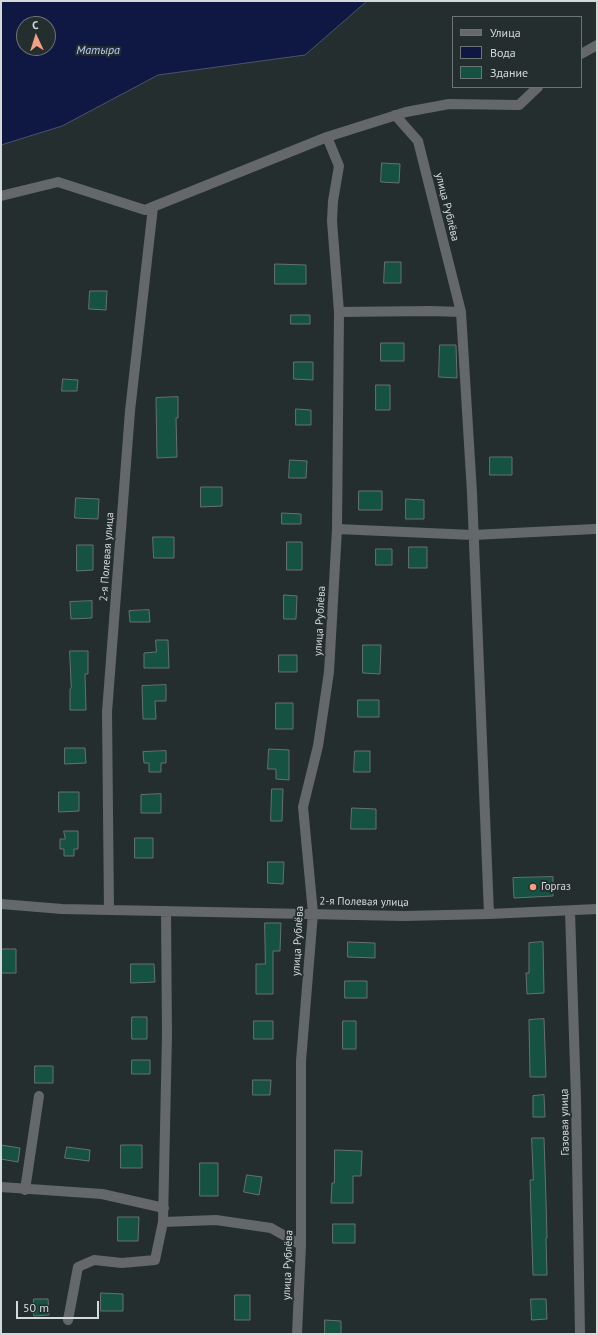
<!DOCTYPE html>
<html>
<head>
<meta charset="utf-8">
<style>
  body { margin:0 }
  #map { position:relative; width:598px; height:1335px; overflow:hidden; background:#252e2f; font-family:"PT Sans",sans-serif }
  canvas { display:block }
  .frame { position:absolute; inset:0; border:2px solid #d4dada; pointer-events:none }
  .legend { position:absolute; left:452px; top:16px; width:130px; height:72px; box-sizing:border-box; background:#252e2f; border:1px solid #6b7373; margin:0; padding:5px 7px; list-style:none; font-size:12px; color:#d4dada }
  .legend li { display:flex; align-items:center; gap:8px; height:20px }
  .legend b { width:20px; border:1px solid #6b7373 }
  .north { position:absolute; left:16px; top:16px; width:40px; height:40px; box-sizing:border-box; background:#252e2f; border:1px solid #6b7373; border-radius:50%; rotate:356deg; font-size:11px; font-weight:700; line-height:16px; text-align:center; color:#d4dada }
  .north::after { content:''; display:block; margin:auto; width:14px; height:18px; background:#f39f83; clip-path:polygon(50% 0,100% 100%,50% 72%,0 100%) }
  .scale { position:absolute; left:16px; top:1301px; width:83px; height:18px; box-sizing:border-box; border:2px solid #d4dada; border-top:0; padding-left:5px; font-size:12px; line-height:14px; white-space:nowrap; color:#d4dada; -webkit-text-stroke:3px #252e2f; paint-order:stroke }
</style>
</head>
<body>
<div id="map">
<canvas width="598" height="1335"></canvas>
<div class="frame"></div>
<ul class="legend">
<li><b style="height:5px;background:#64686a"></b>Улица</li>
<li><b style="height:11px;background:#0f1743"></b>Вода</li>
<li><b style="height:11px;background:#155242"></b>Здание</li>
</ul>
<div class="north">С</div>
<div class="scale">50 m</div>
</div>
<script>
const c = document.querySelector('canvas').getContext('2d');
c.lineJoin = 'round';
function paint(path, color) { c.fillStyle = color; c.fill(path, 'evenodd'); }
function strokePath(path, color, width, dash) { c.strokeStyle = color; c.lineWidth = width; c.lineCap = dash ? 'butt' : 'round'; c.setLineDash(dash || []); c.stroke(path); }
function write(font, color, halo, rows, align = 'center') {
  c.font = font + ' "PT Sans",sans-serif'; c.lineWidth = 4; c.setLineDash([]); c.textBaseline = 'middle'; c.strokeStyle = halo; c.fillStyle = color; for (const [text, x, y, turn = 0] of rows) {
    c.save(); c.translate(x, y); c.rotate((+turn || 0) * Math.PI / 180); c.textAlign = isNaN(turn) ? turn : align; if (halo) c.strokeText(text, 0, 0); c.fillText(text, 0, 0); c.restore();
  }
}
const water = new Path2D(`
  M1,1H367L305,55L158,75L62,126L1,145ZM24,24H48V48H24Z`);
paint(water, '#0f1743');
strokePath(water, '#4a5270', 1);
const building = new Path2D(`
  M382,163L400,164L399,183L381,182Z
  M385,262H401V283H384Z
  M275,264L306,265V284H275Z
  M90,291H107L106,310L89,309Z
  M291,315H310V324H291Z
  M381,343H404V361H381Z
  M440,345H456L457,378L439,377Z
  M294,362H313V380L294,379Z
  M63,379L78,380L77,391H62Z
  M376,385H390V410H376Z
  M178,397V418H176L177,457L157,458L156,398Z
  M296,409L311,410V425H296Z
  M490,457H512V475H490Z
  M290,460L307,461L306,478H289Z
  M201,487H222V506L201,507Z
  M359,491H382V510H359Z
  M76,498L99,499L98,519L75,518Z
  M406,499L424,500V519H406Z
  M282,513L301,514V524H282Z
  M153,537H174V558H154Z
  M287,542H302V570H287Z
  M77,545H93V570L77,571Z
  M409,547H427V568H409Z
  M376,549H392V565H376Z
  M284,595L297,596L296,619H284Z
  M92,601V618L71,619L70,602Z
  M149,610L150,622H130L129,611Z
  M156,640H168L169,668H144V653L156,652Z
  M363,645H381L380,674L363,673Z
  M70,651H88V674H85L86,710H70V689L71,688Z
  M279,655H297V672H279Z
  M166,685V701H155L156,719H143L142,686Z
  M358,700H379V717H358Z
  M276,703H293V729H276Z
  M65,748H85L86,763L65,764Z
  M269,749L289,750V780L276,779V769H268Z
  M166,751V763H161V772H149V763H144L143,752Z
  M355,751H370V772H354Z
  M272,789H283L282,821H271Z
  M59,792H79V811L59,812Z
  M161,794V813H141V795Z
  M352,808L376,809V829H351Z
  M64,831H78V849H74V856H64V849H60V839H65Z
  M135,838H153V858H135Z
  M268,862H284L283,884L268,883Z
  M553,877V896L514,898L513,878Z
  M265,923H281L280,951H273V994H256V964H265Z
  M348,942L375,943V958L348,957Z
  M543,942L544,993L527,994L526,973H529V943Z
  M1,949H16V973H1Z
  M131,964H154L155,982L131,983Z
  M345,981H367V998H345Z
  M132,1017H147V1039H132Z
  M544,1019L546,1077H530L529,1020Z
  M254,1021H273V1039H254Z
  M343,1021H356V1049H343Z
  M132,1060H150V1074H132Z
  M35,1066H53V1083H35Z
  M253,1080H271L270,1095H253Z
  M544,1095L545,1117H533V1096Z
  M532,1138H544L546,1200L547,1238H546L547,1275H533L530,1180H533Z
  M1,1145L20,1148L18,1162L1,1159Z
  M121,1145H142V1168H121Z
  M67,1147L90,1150L89,1161L65,1158Z
  M335,1150L362,1151L361,1176H353V1203H331L332,1183H334Z
  M200,1163H218V1196H200Z
  M247,1175L262,1177L259,1195L244,1192Z
  M118,1217H139L138,1241H118Z
  M333,1224H355V1243H333Z
  M101,1293L123,1294V1311H101Z
  M235,1295H250V1320H235Z
  M34,1299H48L49,1315L34,1316Z
  M531,1299H546L547,1319L532,1320Z
  M325,1320L341,1321V1334H325Z`);
paint(building, '#155242');
strokePath(building, '#67716d', 1);
strokePath(new Path2D(`
  M581,54L597,45
  M395,115L418,141L461,312
  M1,196L58,182L145,210L327,137L406,112L449,104L519,105L538,87
  M339,312L430,311L461,312L472,493L489,914
  M337,529L473,535L595,529
  M1,904L62,909L404,916L489,914L597,909
  M109,910L107,712L130,411L153,207
  M570,911L576,1099L580,1334
  M1,1187L102,1194L164,1208
  M25,1190L39,1096
  M163,1222L216,1220L271,1228L301,1245
  M68,1320L78,1267L94,1260L122,1263L155,1260L163,1222L167,1035L166,911
  M297,1334L301,1245V1061L313,913L303,807L318,746L329,672L337,529L339,312L332,221L333,201L339,166L327,137`), '#64686a', 10);
for (const [x, y, r, color] of [
  [533,887,4,"#f39f83"]
]) { const dot = new Path2D(); dot.arc(x, y, r, 0, 2 * Math.PI); c.fillStyle = color; c.fill(dot); strokePath(dot, '#252e2f', 1.5); }
write('11px', '#d4dada', '#252e2f', [
  ["улица Рублёва",447,207,76],
  ["2-я Полевая улица",107,557,-86],
  ["улица Рублёва",320,621,-87],
  ["2-я Полевая улица",364,902,1],
  ["улица Рублёва",298,941,-87],
  ["Газовая улица",565,1122,-91],
  ["улица Рублёва",288,1265,-88]
]);
write('11px', '#d4dada', '#252e2f', [
  ["Горгаз",541,887]
], 'left');
write('italic 12px', '#bcccfb', '#252e2f', [
  ["Матыра",98,51]
]);
</script>
</body>
</html>
